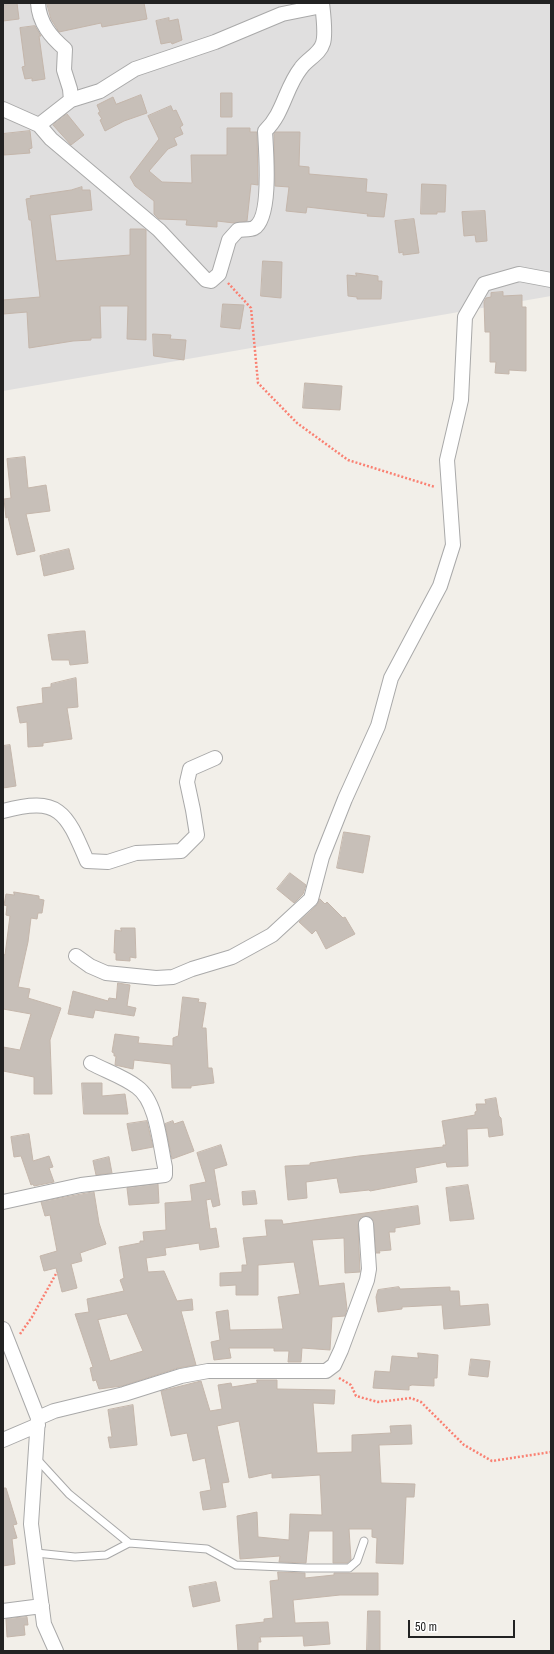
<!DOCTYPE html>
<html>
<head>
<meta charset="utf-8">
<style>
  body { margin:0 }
  #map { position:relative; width:554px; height:1654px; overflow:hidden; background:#f2efe9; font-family:"Archivo Narrow",sans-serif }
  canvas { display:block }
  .frame { position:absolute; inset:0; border:4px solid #222; pointer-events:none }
  .scale { position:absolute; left:408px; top:1620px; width:107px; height:18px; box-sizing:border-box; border:2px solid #222; border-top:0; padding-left:5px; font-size:12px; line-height:14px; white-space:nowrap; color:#222; -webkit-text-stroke:3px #fff; paint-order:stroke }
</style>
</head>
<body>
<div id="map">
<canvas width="554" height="1654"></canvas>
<div class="frame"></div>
<div class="scale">50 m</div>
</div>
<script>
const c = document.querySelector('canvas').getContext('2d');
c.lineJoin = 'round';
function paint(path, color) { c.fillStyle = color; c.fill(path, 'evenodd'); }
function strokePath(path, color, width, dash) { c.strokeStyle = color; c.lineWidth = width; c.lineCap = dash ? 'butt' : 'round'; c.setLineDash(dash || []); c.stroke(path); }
paint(new Path2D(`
  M3,3H551V296L3,391Z`), '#e0dfdf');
const building = new Path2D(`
  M3,3H17L19,19L3,21Z
  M47,3H144L147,19L102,27L101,23L59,32L51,19Z
  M169,18V21L178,19L182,40L172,44L171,42L161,44L156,21Z
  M35,26L41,36H39L45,79L32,81V78L25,79L22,67L25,66L20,28Z
  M221,93H232V117H221Z
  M141,95L147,113L124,121L105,131L100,120L102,119L98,113L100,112L97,105L113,97L116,104Z
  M171,106L173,111L176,110L183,125L180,127L183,134L174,138L177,145L168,149L149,171L162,182L192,183L191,155H227V128H250V132H257L258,185L251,184L247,221L234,223L217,221V227L186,225L187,220L159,219L154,214V201L135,186L130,177L159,139L148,116Z
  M67,114L84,135L71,145L53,125Z
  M30,131L32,148L29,149L30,153L4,155L3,134Z
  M275,132H300L299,166L309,167V174L367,179L366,192L387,194L384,217L367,216L368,214L307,207L306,213L286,211L289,187L275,186L274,134Z
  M422,184L446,185L445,212H437V214H421Z
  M82,187V190H90L92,210L50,215L56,261L130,255V229H144L146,230V340L127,339L128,306H100L101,338H91V340L73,341L29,348L27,312L3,314V300L40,297L31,220H29L26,199L31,198L30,196L71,190Z
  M485,211L487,241L476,242L475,235L464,236L462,212Z
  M414,219L419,253L403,255V252L399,253L395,221Z
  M263,261L282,262L281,298L261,296Z
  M356,273L378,276V281H382L381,299H357V297L348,296L347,275L356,276Z
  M503,292V296L522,295V307H526V371L509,370V374L495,373L496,362H490V332H485L484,302L486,298L491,297V293Z
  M223,304L244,305L240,329L221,327Z
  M153,334L171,335L170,339L186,340L184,360L154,356Z
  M305,383L342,386L340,410L303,408Z
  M25,457L28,488L46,485L50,511L26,514L35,551L17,555L8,517L6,518L4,499L11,498L7,459Z
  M69,549L74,569L44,576L40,556Z
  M82,631H85L88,663L70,665L69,660H52L48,635Z
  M76,678L78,707L67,708L72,739L43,743V746L28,747L27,722L20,723L17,707L43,703L42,688L51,687V684Z
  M10,745L16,786L3,788V746Z
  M344,832L370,836L363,873L337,868Z
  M290,873L306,885L303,894L294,903L277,889Z
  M14,892L39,896V899L44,900L42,913H38L37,919L31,918L28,942L18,987L30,989L28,998L61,1008L50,1040L52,1094H34V1077L3,1071V1047L20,1050L31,1014L3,1009V954L5,955L10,916L6,915L7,906L4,905L6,894L14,895Z
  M320,899L325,904L327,902L343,918L345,917L355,934L326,949L316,930L312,934L299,922L317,905Z
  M121,928H135L136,958L130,957V961L116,960V953H114L115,930L121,931Z
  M118,983L130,985L127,1006L136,1008L134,1016L95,1010L93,1018L68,1014L73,991L108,1001L109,998L116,999Z
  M183,997L199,999L198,1002L206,1003L202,1028H206L208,1068H212L214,1083L191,1086V1088H172L171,1064L134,1060L133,1069L115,1065L116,1056H114V1053L112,1052L115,1034L139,1037L138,1043L173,1046V1038L178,1036Z
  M82,1083H102V1096L125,1094L128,1114H84Z
  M496,1098L499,1116L501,1118L503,1135L489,1137L488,1128L467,1129L468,1166L447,1167L446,1162L415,1168L417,1182L370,1191L369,1190L340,1193L337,1178L306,1182L307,1198L288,1200L285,1166L310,1165V1163L359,1156L443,1147V1145H446L442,1121L475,1115V1112L477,1111L476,1104H486L485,1100Z
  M147,1121L153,1147L132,1151L127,1124Z
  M173,1121L174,1124L183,1121L194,1151L172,1159L165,1124Z
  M29,1134L33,1161L49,1156L53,1167L49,1168L54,1182L34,1186L33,1184L31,1185L21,1156L14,1157L11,1137Z
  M221,1145L227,1165L214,1169L220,1205L213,1207L211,1199L206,1200L210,1229L216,1228L219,1247L200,1250L199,1243L165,1248L166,1255L146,1258L148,1272L164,1271L177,1301L192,1299L193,1310L181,1311L196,1365L178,1368L122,1386L99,1389L96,1380L93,1381L90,1368L93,1367L75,1314L89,1312L87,1299L124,1291L120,1280L124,1278L119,1247L140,1243V1241H144L143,1232L166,1230L165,1203L192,1201L190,1185L206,1182L197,1153ZM127,1314L143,1351L110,1361L98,1320Z
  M109,1157L112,1173L96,1175L93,1161Z
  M158,1184L159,1203L129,1205L127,1188Z
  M468,1185L474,1219L450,1221L446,1188Z
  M255,1191L257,1204L243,1205L242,1192Z
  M94,1192L99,1223L106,1244L80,1253L82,1261L71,1264L77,1288L62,1292L56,1268L44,1271L40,1256L57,1251L50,1215L45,1216L41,1202Z
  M418,1206L420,1224L395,1228V1232H389L391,1250L379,1251L380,1253H376L373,1220L366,1216L361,1217L358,1225L360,1272L345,1273L344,1238L312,1240L319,1286L344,1283L347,1309L345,1316L332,1317L330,1350L302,1348L301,1362H288L289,1351H274V1348H229L231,1358L214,1360L211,1342L220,1340L216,1312L228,1310L230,1330L283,1329L278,1297L300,1294L294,1262L258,1265V1295H236V1285L220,1286V1273L242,1272V1265H247L243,1238L267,1236L265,1220H282L283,1224Z
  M399,1287L400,1289L450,1287V1291H459L460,1306L488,1304L490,1325L444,1329L442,1305L402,1307V1309L378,1312L376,1297L378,1290Z
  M418,1353L438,1355L437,1378H434V1386L412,1385L409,1386V1390L373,1388L375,1371L390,1372L392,1356L418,1358Z
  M471,1359L490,1361L488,1377L469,1375Z
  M257,1380H277V1389L335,1390L334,1404L313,1403L317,1453L352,1452V1435L391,1433L390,1426L411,1425L412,1444L379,1445L381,1483L415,1484L414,1497H406L403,1564L376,1563L377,1538L372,1537V1529H349L351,1560L347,1563H333V1531H309L306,1563L279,1562L280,1556L240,1559L237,1516L257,1512L258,1537L289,1540L290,1514L322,1515L320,1475L272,1478V1473L249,1478L239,1421L217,1426L229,1482L222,1483L226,1507L203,1510L200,1492L211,1490L205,1458L193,1461L187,1433L171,1436L161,1391L201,1381L210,1411L222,1409L218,1385L231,1383L232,1387L257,1383Z
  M133,1405L137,1445L110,1448L108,1437H112L108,1410Z
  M3,1488H6L17,1524L13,1525L17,1538L12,1539L15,1564L3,1566Z
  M278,1572L305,1573V1578L334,1575V1573H378V1595H340L293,1600L295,1623L328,1622L330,1644L304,1646L303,1636L260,1637L261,1642H258V1651H238L236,1625L264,1622V1619L273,1618L270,1581L278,1580Z
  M216,1582L220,1601L193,1607L189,1587Z
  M368,1611H380V1651H367Z
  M27,1617L28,1625H24L25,1635L7,1637L6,1619Z`);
paint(building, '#c7bfb8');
strokePath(building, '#c4b6ab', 1);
const lane = new Path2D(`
  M36,1458L69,1494L129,1543L207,1549L236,1565L306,1568H349L357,1561L364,1541
  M36,1553L75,1557L106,1555L129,1543`);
const street = new Path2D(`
  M38,3C39,23 51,37 65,49L64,70L70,89L71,100
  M3,109L39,125L51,139L159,230L206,280L211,281L219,274L229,240L238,230C242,229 250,230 254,228C272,218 266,150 265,131C284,113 285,88 301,68C307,59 320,54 323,43C326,34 323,12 322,3
  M39,125L71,100L100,91L135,69L215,42L282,14L322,6
  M3,811C60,796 66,812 87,861L108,862L136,853L181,851L197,835L193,810L187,782L190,769L215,758
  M76,956L90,966L106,973L156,978L173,977L192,969L232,957L272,935L311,899L322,857L345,799L378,726L391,678L440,586L453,545L447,460L461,400L465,317L484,284L519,274L551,280
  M3,1202L81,1185L165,1175V1167C160,1145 157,1101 137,1087C124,1077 106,1071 91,1063
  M3,1329L38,1418L31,1524L44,1624L56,1651
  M38,1418L54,1411L124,1394L181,1376L208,1371H326L334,1365L341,1350L367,1280L369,1269L366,1224
  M3,1440L38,1425
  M3,1611L42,1606`);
strokePath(lane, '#a9a9a9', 9);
strokePath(street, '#a9a9a9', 16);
strokePath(new Path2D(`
  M228,283L251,308L258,383L297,423L348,460L435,487
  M20,1334L32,1317L57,1272
  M339,1378L351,1385L356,1396L378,1402L411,1398L421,1402L464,1445L492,1461L551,1452`), '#fa8072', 2.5, [2, 2]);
strokePath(lane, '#fff', 7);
strokePath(street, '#fff', 14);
</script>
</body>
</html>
